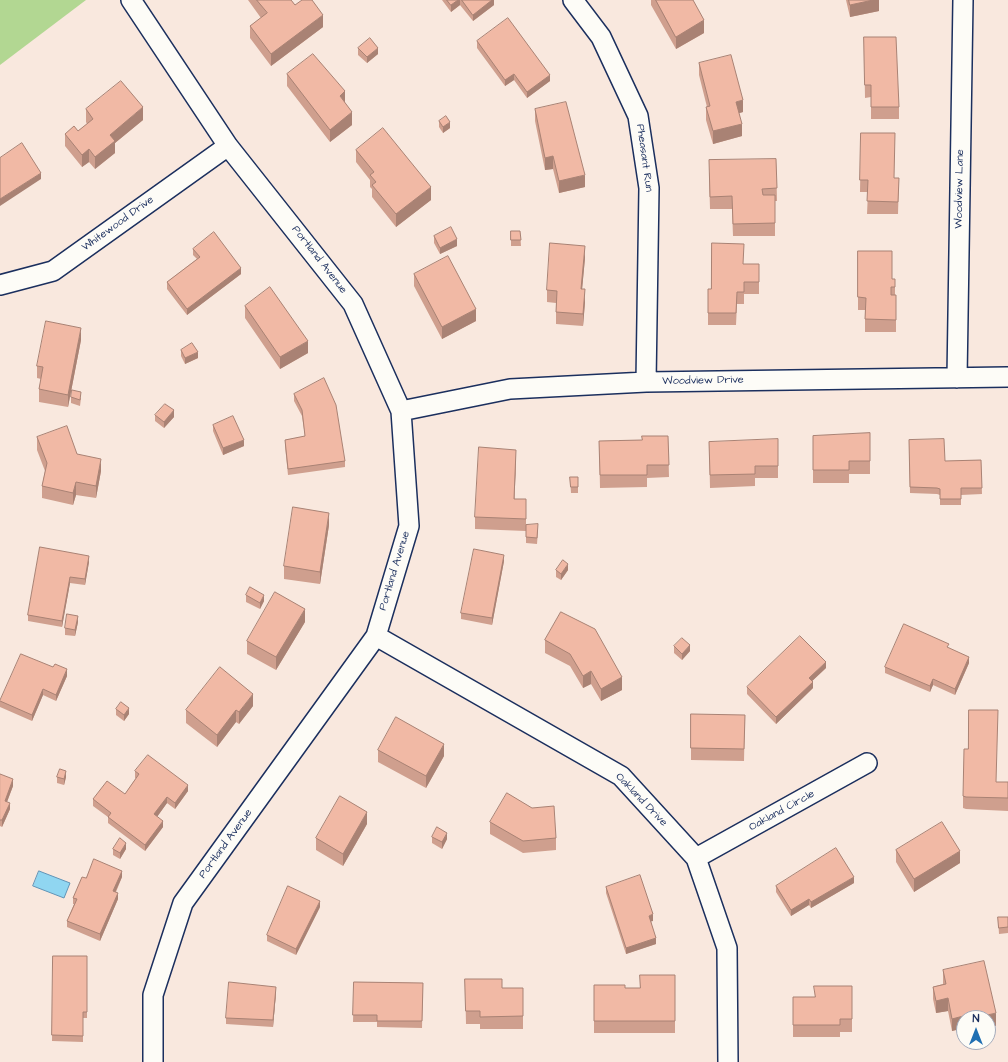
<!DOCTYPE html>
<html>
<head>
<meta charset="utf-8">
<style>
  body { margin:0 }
  #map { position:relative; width:1008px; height:1062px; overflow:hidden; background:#f9e8de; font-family:"Architects Daughter",sans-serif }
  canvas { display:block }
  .north { position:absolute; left:956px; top:1010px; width:40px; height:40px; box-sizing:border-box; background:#fdfcf7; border:1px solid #a3aaba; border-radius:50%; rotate:0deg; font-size:11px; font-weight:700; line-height:16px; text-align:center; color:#1b2f5e }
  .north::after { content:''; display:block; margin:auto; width:14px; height:18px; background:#1f6fb2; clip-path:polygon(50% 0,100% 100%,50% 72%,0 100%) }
</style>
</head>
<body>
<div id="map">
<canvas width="1008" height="1062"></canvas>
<div class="north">N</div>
</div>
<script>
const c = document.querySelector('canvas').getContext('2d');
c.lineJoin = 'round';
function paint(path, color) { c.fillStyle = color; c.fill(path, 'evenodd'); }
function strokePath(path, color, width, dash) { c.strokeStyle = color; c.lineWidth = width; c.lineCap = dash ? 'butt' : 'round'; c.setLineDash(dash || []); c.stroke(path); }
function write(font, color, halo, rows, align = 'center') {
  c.font = font + ' "Architects Daughter",sans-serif'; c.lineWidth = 3; c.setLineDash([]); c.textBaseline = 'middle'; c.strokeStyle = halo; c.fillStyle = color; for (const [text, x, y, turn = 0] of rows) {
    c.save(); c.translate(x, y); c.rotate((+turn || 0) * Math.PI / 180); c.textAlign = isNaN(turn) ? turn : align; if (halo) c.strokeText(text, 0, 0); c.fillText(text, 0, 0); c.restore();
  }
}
paint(new Path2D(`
  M0,0H86L0,65Z`), '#b2d792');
const water = new Path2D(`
  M39,871L70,883L64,898L33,886Z`);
paint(water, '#90d6f1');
strokePath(water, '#6193b6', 1);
const street = new Path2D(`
  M131,0L228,146L353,304L401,411L409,526L376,636L183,903L153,995V1062
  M573,0L601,37L638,116L649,188L646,382
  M0,285L53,271L228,146
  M957,378L963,0
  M401,411L510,389L646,382L1008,377
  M376,636L621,776L696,858L727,948L728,1062
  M696,858L867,763`);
strokePath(street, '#1b2f5e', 22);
strokePath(street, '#fdfcf7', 19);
paint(new Path2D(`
  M248,0H291L295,5L323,27L271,66L250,38V26L261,18Z
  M442,0H494V5L473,21L460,5L451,12Z
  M651,0H693L704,33L676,49L651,5Z
  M846,0H879V11L850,17Z
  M864,37L899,107V119H871V97L865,98Z
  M477,41L550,81L527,98L514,80L505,86L477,48Z
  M358,48L378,54L367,63L358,55Z
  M699,63L743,112L739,113L742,136L713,144L706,120V107H707L699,75Z
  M287,74L345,103L352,125L330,142L287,86Z
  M86,109L143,120L115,143V153L95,169L89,162L82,167L65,146V134L78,131L87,124L86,122Z
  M535,109L585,187L559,193L553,169L545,170L535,121Z
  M439,121L450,128L443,133L439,127Z
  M861,133L894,178H899L898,214H867L868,192H860Z
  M356,150L431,200L396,227L372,197V189L370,187V180L356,162Z
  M776,159L777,201H775V236H733L732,209H710L709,173Z
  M511,231H520L521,246H511Z
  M434,236L457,246L440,254L434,243Z
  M193,249L241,274L187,315L167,289V282L197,259L193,255Z
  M858,251L892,279H895V295H896V332H865V310H858Z
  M585,258L582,289L585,302L583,326L556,324V303L547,302V290Z
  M744,264H759V294H744V304H737L736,325H708V289H711Z
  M414,274L476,321L442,339L414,286Z
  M245,306L308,353L280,369L245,318Z
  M81,340L68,407L39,402V389L41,379L37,378V366Z
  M181,350L198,358L185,364L181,356Z
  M294,394L345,461V467L288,475L285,446V440L305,436L302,416L294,401Z
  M71,397L81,398L80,406L71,403Z
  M155,415L174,417L164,428L155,421Z
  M213,425L244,446L223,455L213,431Z
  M870,433V474H849V483H813V436Z
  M668,436L669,477L647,478V487L600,488L599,441L642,440Z
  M37,437L77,454L101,471L96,498L76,495L73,505L42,498V486L45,471L37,450Z
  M909,440L945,461L981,460L982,494L961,495V505H940V495L937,494L910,493Z
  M709,442L778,466V478H755V486L710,488Z
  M516,462L514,499H526V525L538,531L537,544L526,543V531L475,529V517Z
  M570,477H578V493H571Z
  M329,525L320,584L284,579V566Z
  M40,547L89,562L85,585L70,583L62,627L28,621V615Z
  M504,561L492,625L461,619V613Z
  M556,570H568L561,580L556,577Z
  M246,595L264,601L260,609L246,602Z
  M561,612L622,690L601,701L591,684L583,688L570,666L545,653V640Z
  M78,622L75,636L65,635V628Z
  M305,622L276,670L247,654V641Z
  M674,646L690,651L682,660L674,653Z
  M949,648L969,663L955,695L933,685L930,692L885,673V667Z
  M53,667L67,676L56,701L43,695L32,721L0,707V701Z
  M826,668L812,681L813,688L776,724L747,694V687Z
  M253,706L239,724L236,722L217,747L186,723V710Z
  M116,709L129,714L124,721L116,715Z
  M745,715L744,761L691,760V748Z
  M378,750L444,756L426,788L378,762Z
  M135,771L188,791L175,809L167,803L157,817L163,827L145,851L108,823V817L93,806V799L125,794L136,778H135Z
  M0,774L13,786L7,802L10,809L2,827L0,826Z
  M57,777H66L64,785L57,783Z
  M996,782H1008V811L966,809L963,808V796Z
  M490,822L556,838V850L523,853L490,834Z
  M367,824L343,866L316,850V838Z
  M432,837L447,839L442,849L432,843Z
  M113,849H126L120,859L113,855Z
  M896,850L960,863L914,892L896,862Z
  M122,877L116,892L118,899L100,941L67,927V921L74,904H73V898L86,878Z
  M854,883L811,908L809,905L791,916L776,892V886Z
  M606,887L653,921H651L656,944L626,954L606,893Z
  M320,907L296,955L267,941V935Z
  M998,917H1008V933L999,934Z
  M53,956H87V1018H83V1042L52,1041Z
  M943,970L996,1026L988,1027V1018H964V1028L952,1031L948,1011L936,1013L933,999V987L943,984Z
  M675,975V1033H594V985L625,988H640Z
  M465,979L502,988H523V1029H480V1024H466Z
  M354,982L423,983L422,1028L377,1027V1022H353Z
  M852,986V1032H840V1037H793V997H814Z
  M276,993L273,1027L226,1024V1018Z`), '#cf9f8e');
paint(new Path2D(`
  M458,0H460V5L451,12V5Z
  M492,0H494V5L473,21V15Z
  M873,0H879V11L850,17V5Z
  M323,15V27L271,66V54Z
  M704,20V33L676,49V37Z
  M378,48V54L367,63V57Z
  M514,74V80L505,86V80Z
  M550,75V81L527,98V92Z
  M345,91V104L340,96Z
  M743,100V112L736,114V102Z
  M143,107V120L115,143V153L95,169V157L110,135Z
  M352,112V125L330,142V130Z
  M450,122V128L443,133V127Z
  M742,124V136L713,144V131Z
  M89,149V162L82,167V155Z
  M553,156V169L545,170V158Z
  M41,173V179L0,206V199Z
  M585,175V187L559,193V181Z
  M431,187V200L396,227V214Z
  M457,239V246L440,254V248Z
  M585,246V258L581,301V289Z
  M241,268V274L187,315V309Z
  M585,289V302L583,326V314Z
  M476,309V321L442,339V327Z
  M81,328V340L68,407V395Z
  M308,341V353L280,369V357Z
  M198,352V358L185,364V358Z
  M174,410V417L164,428V422Z
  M244,440V446L223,455V448Z
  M516,450V462L514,511V499Z
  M101,459V471L96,498V486Z
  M76,482V495L73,505V493Z
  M329,513V525L320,584V572Z
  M504,555V561L492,625V618Z
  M89,556V562L85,585V579Z
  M568,564V570L561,580V574Z
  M70,577V583L62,627V621Z
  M264,595V601L260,609V603Z
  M305,609V622L276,670V657Z
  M78,616V622L75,636V630Z
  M690,645V651L682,660V654Z
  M969,657V663L955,695V689Z
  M826,662V668L809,684V678Z
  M67,669V676L56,701V695Z
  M591,671V684L583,688V676Z
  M622,677V690L601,701V689Z
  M933,679V685L930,692V686Z
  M813,682V688L776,724V717Z
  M43,689V695L32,721V715Z
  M253,694V706L239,724V712Z
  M129,708V714L124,721V715Z
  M236,710V722L217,747V735Z
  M444,744V756L426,788V776Z
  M66,771V777L64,785V779Z
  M13,779V786L5,807V801Z
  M188,785V791L175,809V803Z
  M167,797V803L154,821V814Z
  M10,803V809L2,827V820Z
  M367,812V824L343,866V854Z
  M163,821V827L145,851V845Z
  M447,833V839L442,849V842Z
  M126,843V849L120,859V853Z
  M960,851V863L914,892V879Z
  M122,871V877L113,897V891Z
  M854,877V883L811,908V902Z
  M118,893V899L100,941V934Z
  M809,899V905L791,916V910Z
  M320,901V907L296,955V949Z
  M653,914V921L649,922V916Z
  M656,938V944L626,954V948Z
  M276,987V993L273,1027V1020Z
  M948,998V1011L936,1013V1001Z
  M996,1013V1026L988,1027V1018H975Z
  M967,1015V1018H964V1028L952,1031V1019Z`), '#a98274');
const building = new Path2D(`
  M257,0H291L295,5L302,0H312L323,15L271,54L250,26L267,13Z
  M447,0H458L451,5Z
  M462,0H492L473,15Z
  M656,0H693L704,20L676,37Z
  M849,0H873L850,5Z
  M508,18L550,75L527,92L514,74L505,80L477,41Z
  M864,37H896L899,107H871V85H865Z
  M370,38L378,48L367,57L358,48Z
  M313,54L345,91L340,96L352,112L330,130L287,74Z
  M731,55L743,100L736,102L742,124L713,131L706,107L710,106L699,63Z
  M121,81L143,107L110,135L115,141L95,157L89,149L82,155L65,134L74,126L78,131L93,119L86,109Z
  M566,102L585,175L559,181L553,156L545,158L535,109Z
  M446,116L450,122L443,127L439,121Z
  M383,128L431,187L396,214L372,185L376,182L370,175L374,172L356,150Z
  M861,133H895L894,178H899L898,202L867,201L868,180H860Z
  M22,143L41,173L0,199V158Z
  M776,159L777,188L762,189L763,195H775V223L733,224L732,196L710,197L709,160Z
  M451,227L457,239L440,248L434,236Z
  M511,231H520L521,240H511Z
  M214,232L241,268L187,309L167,282L200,257L193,249Z
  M550,243L585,246L581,289H585L583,314L556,312L557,291L547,290Z
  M712,243L744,244L743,264H759V282H744V292H737L736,313H708V289H711Z
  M858,251H892V279H895V287H891V295H896V320L865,319L866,298L858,297Z
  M448,256L476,309L442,327L414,274Z
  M270,287L308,341L280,357L245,306Z
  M46,321L81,328L68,395L39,389L43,367L37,366Z
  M192,343L198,352L185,358L181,350Z
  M324,378L336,405L345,461L288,469L285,440L305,436L302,410L294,394Z
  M72,390L81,392L80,400L71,397Z
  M165,404L174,410L164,422L155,415Z
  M233,416L244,440L223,448L213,425Z
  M67,426L77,454L101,459L96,486L76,482L73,493L42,486L47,463L37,437Z
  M870,433V461H849V470H813V436Z
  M642,436H668L669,465H647V475H600L599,441L642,440Z
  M778,439V466H755V474L710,475L709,442Z
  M944,439L945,461L981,460L982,488H961V499H940V489L937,488L910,487L909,440Z
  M479,447L516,450L514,499H526V519L475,517Z
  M570,477H578V487H571Z
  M293,507L329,513L320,572L284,566Z
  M538,524L537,538L526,537V525Z
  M40,547L89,556L85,579L70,577L62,621L28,615Z
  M474,549L504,555L492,618L461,613Z
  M563,560L568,564L561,574L556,570Z
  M250,587L264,595L260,603L246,595Z
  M275,592L305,609L276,657L247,641Z
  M561,612L595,629L622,677L601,689L591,671L583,676L570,654L545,640Z
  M67,614L78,616L75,630L65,628Z
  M904,624L949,644L947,647L969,657L955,689L933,679L930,686L885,667Z
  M800,636L826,662L809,678L813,682L776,717L747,687Z
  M682,638L690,645L682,654L674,646Z
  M21,654L53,667L55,664L67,669L56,695L43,689L32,715L0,701Z
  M220,667L253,694L239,712L236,710L217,735L186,710Z
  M121,702L129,708L124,715L116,709Z
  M969,710H998L996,782H1008V798L966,797L963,796L964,749H968Z
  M691,714L745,715L744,749L691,748Z
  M396,717L444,744L426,776L378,750Z
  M148,755L188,785L175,803L167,797L154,814L163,821L145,845L108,817L111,813L93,799L107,781L125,794L139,774L135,771Z
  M60,769L66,771L64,779L57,777Z
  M0,774L13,779L5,801L10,803L2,820H0Z
  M507,793L532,808L554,806L556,838L523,841L490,822Z
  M340,796L367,812L343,854L316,838Z
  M942,822L960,851L914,879L896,850Z
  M437,827L447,833L442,842L432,837Z
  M120,838L126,843L120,853L113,849Z
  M836,848L854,877L811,902L809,899L791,910L776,886Z
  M94,859L122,871L113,891L118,893L100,934L67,921L77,899L73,898L82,877L86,878Z
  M640,875L653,914L649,916L656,938L626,948L606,887Z
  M288,886L320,901L296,949L267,935Z
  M998,917H1008V927L999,928Z
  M53,956H87V1012H83V1036L52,1035Z
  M984,961L996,1013L975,1018H968L967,1015L952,1019L948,998L936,1001L933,987L946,984L943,970Z
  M640,975H675V1021H594V985H625V988H640Z
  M465,979H502V988H523V1016L480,1017V1011H466Z
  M229,982L276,987L273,1020L226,1018Z
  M354,982L423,983L422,1021H377V1015H353Z
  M814,986H852V1019H840V1025H793V997H815Z`);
paint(building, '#f1b9a5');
strokePath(building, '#a98274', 1);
write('11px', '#1b2f5e', '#fdfcf7', [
  ["Pheasant Run",644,158,82],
  ["Woodview Lane",960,189,-89],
  ["Whitewood Drive",118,224,-36],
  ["Portland Avenue",319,260,52],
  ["Woodview Drive",703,381,-1],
  ["Portland Avenue",395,571,-73],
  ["Oakland Drive",641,800,46],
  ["Oakland Circle",782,811,-29],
  ["Portland Avenue",226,844,-54]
]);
</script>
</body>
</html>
